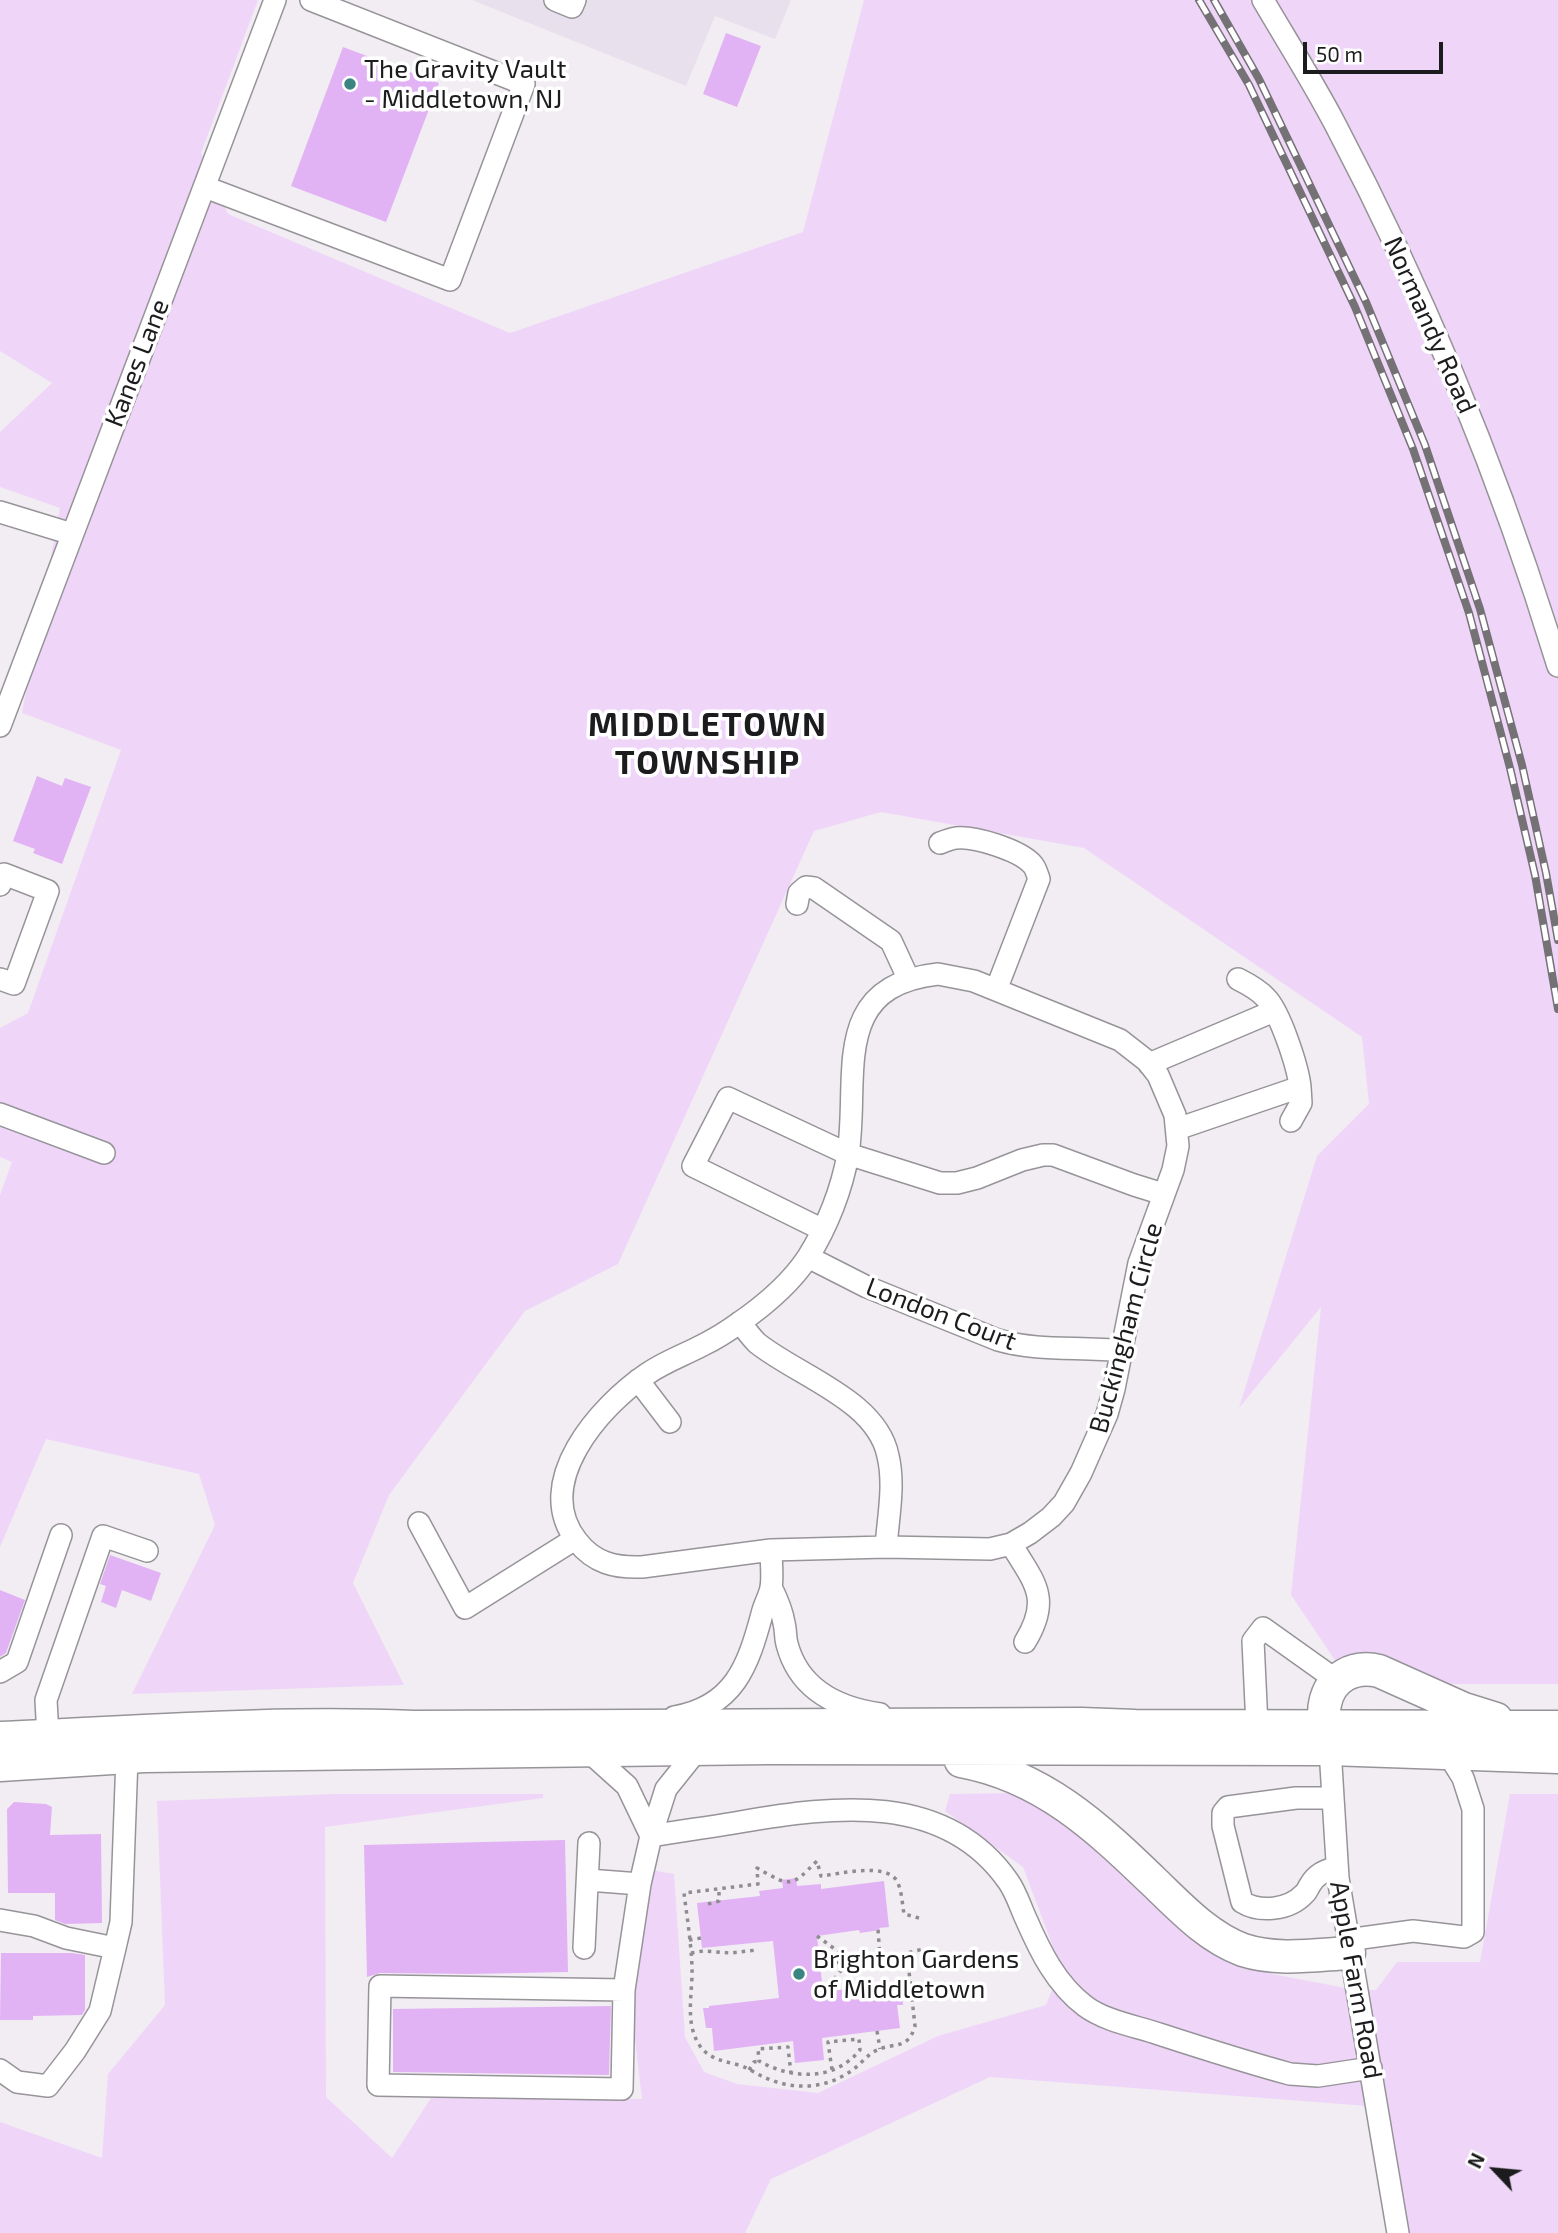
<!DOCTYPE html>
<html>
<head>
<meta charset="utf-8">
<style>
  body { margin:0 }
  #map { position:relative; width:1558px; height:2233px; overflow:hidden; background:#f1edf2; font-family:"Exo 2",sans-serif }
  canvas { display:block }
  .north { position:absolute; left:1460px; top:2135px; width:70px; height:70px; -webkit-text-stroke:5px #fff; paint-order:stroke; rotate:296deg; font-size:19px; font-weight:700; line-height:28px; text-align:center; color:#1c1b1d }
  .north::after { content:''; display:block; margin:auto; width:24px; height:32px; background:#1c1b1d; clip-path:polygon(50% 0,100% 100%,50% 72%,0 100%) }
  .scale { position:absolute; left:1303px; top:42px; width:140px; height:32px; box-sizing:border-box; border:4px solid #1c1b1d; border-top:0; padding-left:9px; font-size:21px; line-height:24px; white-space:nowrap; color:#1c1b1d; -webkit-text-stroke:5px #fff; paint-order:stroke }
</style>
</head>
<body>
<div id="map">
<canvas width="1558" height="2233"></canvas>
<div class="north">N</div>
<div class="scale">50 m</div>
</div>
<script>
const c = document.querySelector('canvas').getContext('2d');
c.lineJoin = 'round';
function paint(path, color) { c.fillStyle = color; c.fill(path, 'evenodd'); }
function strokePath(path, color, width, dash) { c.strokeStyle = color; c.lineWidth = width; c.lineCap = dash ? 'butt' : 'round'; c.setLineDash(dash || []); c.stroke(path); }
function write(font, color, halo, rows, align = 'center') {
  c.font = font + ' "Exo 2",sans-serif'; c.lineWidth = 7; c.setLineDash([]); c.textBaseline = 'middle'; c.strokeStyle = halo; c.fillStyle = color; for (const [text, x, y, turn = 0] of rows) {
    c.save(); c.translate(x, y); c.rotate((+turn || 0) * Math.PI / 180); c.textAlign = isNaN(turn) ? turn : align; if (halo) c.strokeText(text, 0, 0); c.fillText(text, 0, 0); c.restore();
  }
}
paint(new Path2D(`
  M472,0H791L775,39L715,16L686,86Z`), '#e8e0ec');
paint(new Path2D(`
  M0,0H258L201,153L228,214L510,333L803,232L864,0H1558V1684H1367L1339,1666L1291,1595L1321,1307L1239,1408L1317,1156L1369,1104L1362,1037L1084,848L881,812L814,831L618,1264L525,1311L389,1495L353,1583L404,1685L132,1694L215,1525L199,1474L46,1439L0,1547V1195L12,1162L0,1157V1028L28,1013L121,750L22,713L60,508L0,487V432L52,383L0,351Z
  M1018,1793L1272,1974L1356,1990H1376L1397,1962H1480L1510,1794H1558V2233H1409L1380,2107L990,2077L771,2179L745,2233H0V2122L102,2158L108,2074L165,2005L157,1801L335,1794H543V1798L325,1827L326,2097L392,2158L431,2098L642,2099L632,2014L652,1870L674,1874L685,2037L704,2072L737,2084L818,2093L938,2036L1046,2005L1061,1968L1023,1867L945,1811L950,1794Z`), '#efd6f9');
paint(new Path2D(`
  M726,33L761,46L737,107L703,94Z
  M343,47L439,83L386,222L291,186Z
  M37,776L62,786L65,778L91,787L62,864L33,853L35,849L13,841Z
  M110,1555L161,1573L151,1601L122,1590L116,1608L101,1602L106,1586L100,1584Z
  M0,1590L25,1600L6,1653L0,1657Z
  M14,1802L46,1804L52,1807L50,1835L101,1834L102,1923L65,1924L55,1920V1893H8L7,1809Z
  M565,1840L568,1972L470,1974L380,1973L367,1977L364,1845Z
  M796,1878L797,1886L821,1884V1889L884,1881L889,1927L879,1928L880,1930L860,1933L859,1930L817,1936L823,1992L878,1985L901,1986L903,2005H897L900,2028L822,2038L824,2060L795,2063L793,2041L714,2051L712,2028H706L703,2008H709V2006L779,1998L773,1941L702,1948L697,1903L760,1896L759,1891L783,1888L782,1880Z
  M1,1953H72L85,1955V2010L82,2015L33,2016V2020H0Z
  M611,2006L609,2075L393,2072V2009Z`), '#e2b3f4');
const minor = new Path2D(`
  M555,0L572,7L575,0
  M1263,0C1287,41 1313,82 1335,124C1426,297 1501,479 1558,666
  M205,187L450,280L524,84L311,0
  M0,512L72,534
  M0,726L275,0
  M940,843C945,841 950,839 956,838C975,836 1019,850 1032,864C1036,868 1037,874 1039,879L996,990
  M0,885L4,874L48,891L14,984L0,979
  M797,904L799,893L806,887L814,888L891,941L909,980
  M938,974L974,981L1120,1040L1147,1061L1158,1075L1175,1115L1178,1146L1173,1170L1139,1263L1114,1389L1107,1414L1081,1473L1064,1503L1051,1517L1030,1533L1011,1544L990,1549L886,1547L771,1550L642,1567C615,1568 594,1563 577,1541C531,1483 600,1406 647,1374C664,1362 684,1355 703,1345C715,1339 728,1331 739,1323C765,1305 791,1283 808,1257C827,1227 842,1189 848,1154C860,1078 828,986 938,974Z
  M1149,1064L1274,1011
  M0,1114L104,1153
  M1291,1121L1301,1103L1300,1087
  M1177,1129L1300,1087C1298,1067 1280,1012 1266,998C1259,990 1248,984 1238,979
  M821,1229L693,1166L728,1098L848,1154L940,1183H957L977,1178L1022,1160L1043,1155H1053L1134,1185L1163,1194
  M808,1257L867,1287L998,1340C1039,1352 1080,1346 1122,1351
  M740,1322C745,1329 751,1337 757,1343C798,1376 877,1400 888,1456C895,1485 888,1518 886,1547
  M638,1380L670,1422
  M419,1523L465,1608L575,1539
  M1011,1544C1034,1582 1052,1598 1025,1642
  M771,1587C777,1599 782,1610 784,1623C786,1630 785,1637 787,1644C799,1690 838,1708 880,1714
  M0,1672L17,1662L61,1535
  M674,1717C734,1707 748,1666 762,1614C764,1605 769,1597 771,1588C773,1577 771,1562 771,1550
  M1257,1726L1253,1641L1263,1628L1329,1675L1338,1679
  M48,1736L46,1700L103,1536L147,1551
  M1328,1739L1330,1749L1338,1878L1398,2233
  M587,1750L627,1786L651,1836
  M1333,1798H1296L1228,1807L1223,1813V1826L1242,1902C1260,1913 1289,1910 1304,1894C1307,1892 1308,1888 1310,1885C1317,1873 1325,1871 1337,1867
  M651,1836C681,1831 711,1827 740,1822C834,1806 945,1791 1008,1881C1016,1892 1020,1906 1026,1919C1040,1951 1056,1984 1085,2006C1105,2021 1135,2026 1159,2034C1202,2048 1246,2062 1290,2074L1318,2076L1371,2068
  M588,1880L640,1884
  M0,1920L34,1926L66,1938L115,1948
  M1347,1940L1413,1931L1464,1937L1473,1932V1809L1463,1778L1448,1754
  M584,1948L589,1843
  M624,1990L380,1986L378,2085L622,2089L624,1990L640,1884L651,1836L666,1789L698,1749
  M0,2070L17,2082L48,2086L75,2051L100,2011L115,1948L121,1922L127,1757`);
const highway = new Path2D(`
  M1325,1727C1325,1720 1323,1711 1325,1704C1330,1677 1354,1665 1379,1671L1464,1709L1496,1719
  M0,1738C138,1732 276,1721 414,1727L1081,1724L1135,1726L1558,1727
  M961,1761C1043,1776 1097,1827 1155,1883C1181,1908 1208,1937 1243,1950C1277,1961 1314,1955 1349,1953
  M0,1765L144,1756L768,1748L1330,1749L1558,1757`);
strokePath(minor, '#979499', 24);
strokePath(highway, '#979499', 35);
strokePath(new Path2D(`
  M708,1904L719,1901V1889
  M919,1918L904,1914C902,1903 902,1891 897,1881C885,1862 840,1874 821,1876L817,1861C790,1888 791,1887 757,1868L758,1884L684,1893C687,1917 691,1942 692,1967C693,1992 684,2023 700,2046C711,2061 726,2061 742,2066C750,2069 758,2075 766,2078C793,2090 823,2089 848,2073C859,2067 866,2055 877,2050C895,2042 908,2050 915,2026L907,1953L923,1949
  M878,1930L880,1957
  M817,1936L843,1955
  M689,1940L701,1938
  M691,1953L703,1951L730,1953L757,1950
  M859,1960L907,1953
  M820,1964L841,1962
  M823,1992L844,1967
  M877,2031L880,2049
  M749,2070L754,2062L759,2061
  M791,2074L788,2047L758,2049L759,2061C791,2079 834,2082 860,2050L859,2039L828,2042L832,2070`), '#8e8c8f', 3.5, [3.5, 5]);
strokePath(minor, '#fff', 21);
strokePath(highway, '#fff', 32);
const rail = new Path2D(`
  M1199,0L1249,85L1355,307L1413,449L1469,613L1510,768L1535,875L1558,1009
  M1214,0L1259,79L1366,302L1425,445L1480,609L1522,765L1546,873L1558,940`);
strokePath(rail, '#747275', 8);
strokePath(rail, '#fff', 5, [16]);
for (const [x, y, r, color] of [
  [350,84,7,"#3b8482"],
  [799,1974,7,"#3b8482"]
]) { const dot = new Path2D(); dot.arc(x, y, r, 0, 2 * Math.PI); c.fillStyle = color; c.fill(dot); strokePath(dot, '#fff', 2.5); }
write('26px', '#1c1b1d', '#fff', [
  ["The Gravity Vault",364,69],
  ["- Middletown, NJ",364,99],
  ["Brighton Gardens",813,1959],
  ["of Middletown",813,1989]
], 'left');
write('26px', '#1c1b1d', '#fff', [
  ["Normandy Road",1430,325,66],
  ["Kanes Lane",137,363,-69],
  ["London Court",941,1314,21],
  ["Buckingham Circle",1126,1328,-75],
  ["Apple Farm Road",1356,1980,80]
]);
c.letterSpacing = '2px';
write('bold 33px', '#1c1b1d', '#fff', [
  ["MIDDLETOWN",708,725],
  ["TOWNSHIP",708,763]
]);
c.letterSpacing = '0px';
</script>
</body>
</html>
